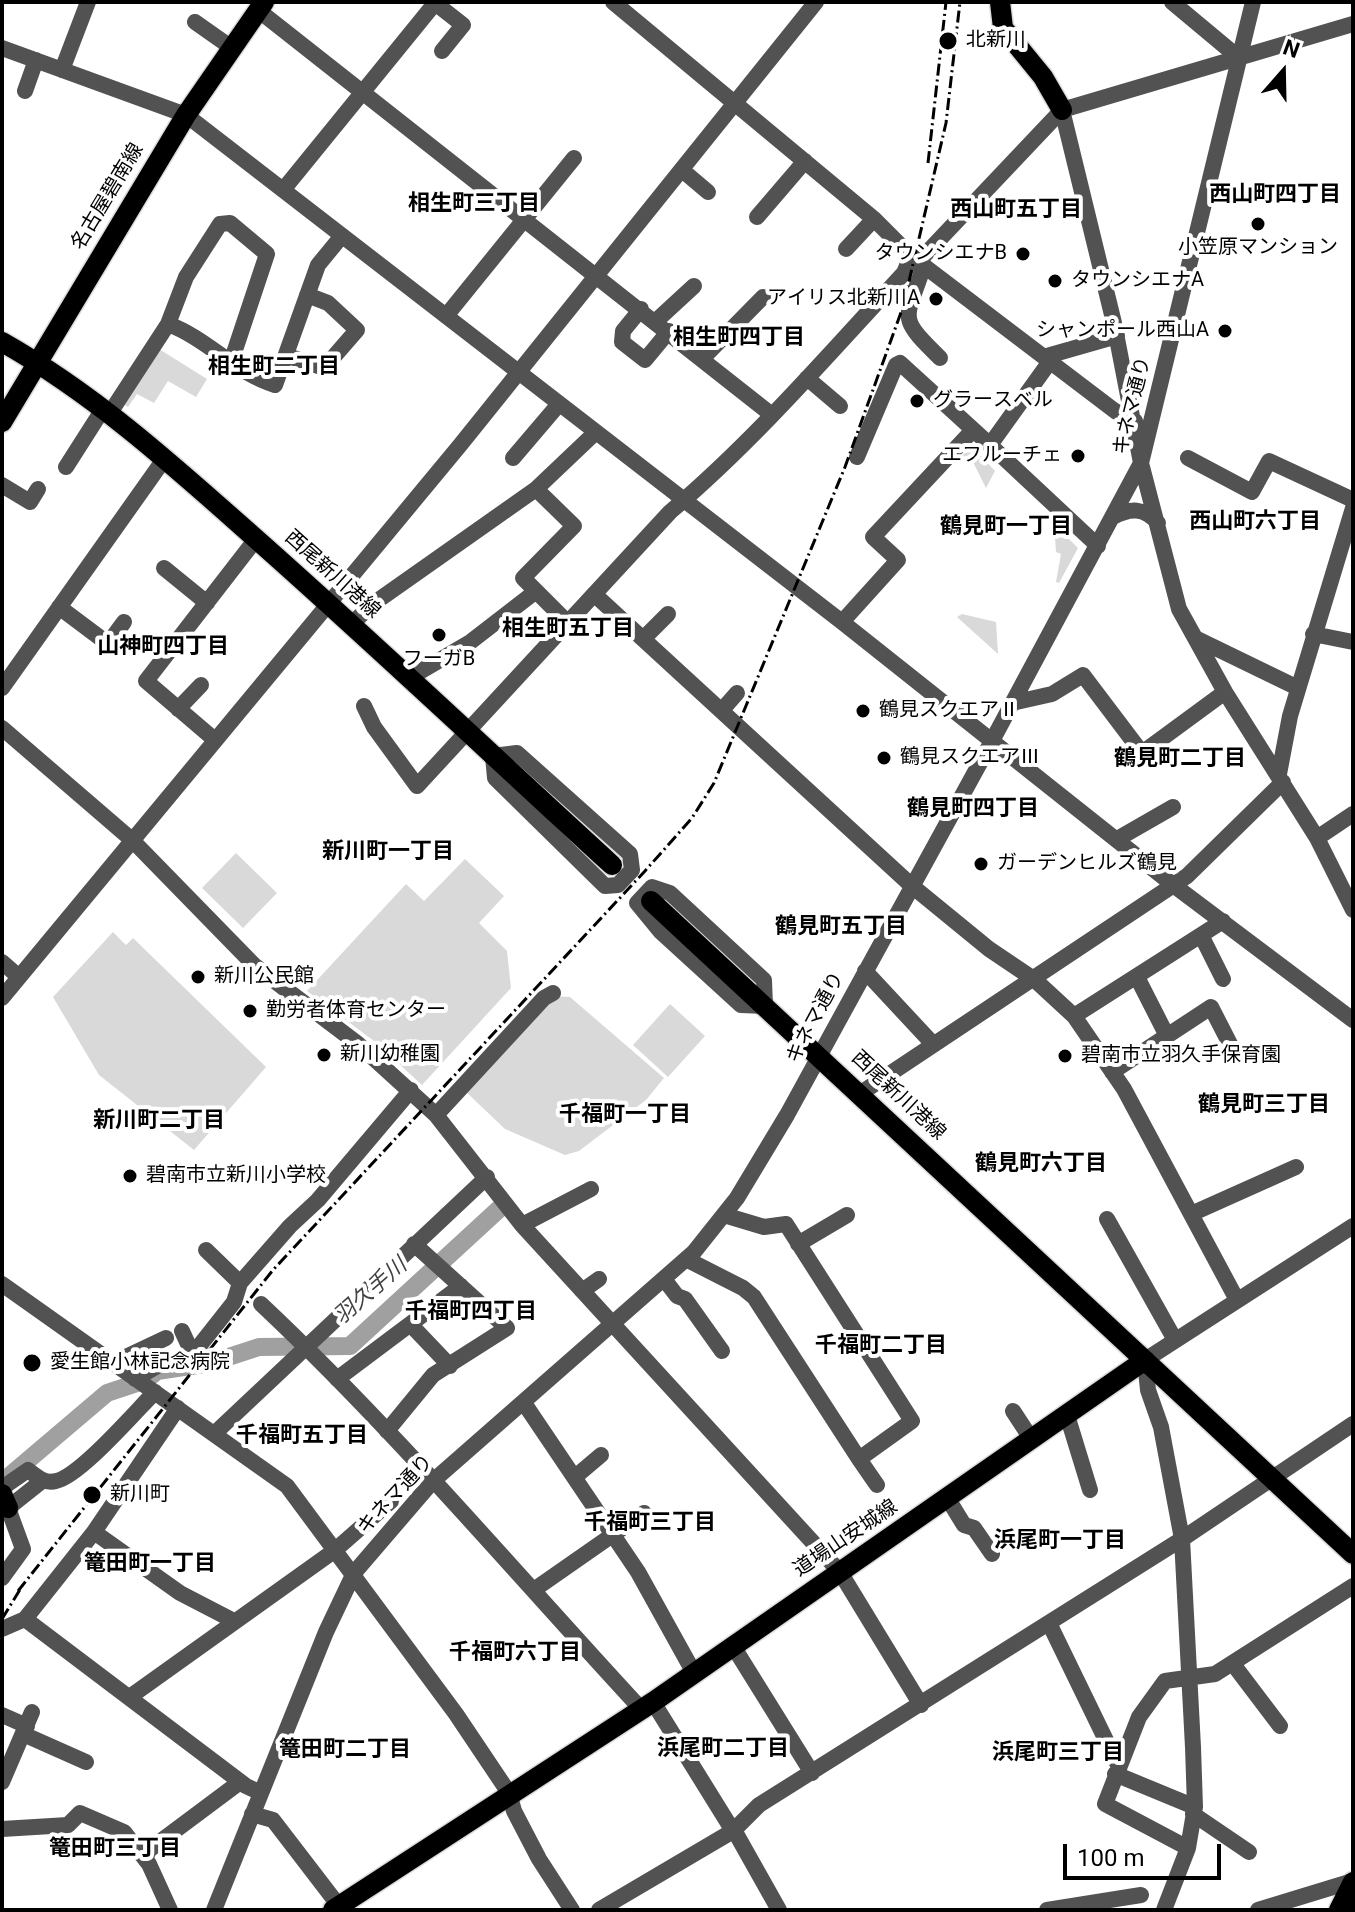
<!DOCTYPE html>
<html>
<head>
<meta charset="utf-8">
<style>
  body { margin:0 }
  #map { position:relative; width:1355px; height:1912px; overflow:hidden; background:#fff; font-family:Roboto,sans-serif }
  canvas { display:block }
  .frame { position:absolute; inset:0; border:4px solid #000; pointer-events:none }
  .north { position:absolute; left:1243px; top:32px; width:80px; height:80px; -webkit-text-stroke:6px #fff; paint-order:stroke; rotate:20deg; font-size:22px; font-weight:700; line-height:32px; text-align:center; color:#000 }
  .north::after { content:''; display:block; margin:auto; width:28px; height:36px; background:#000; clip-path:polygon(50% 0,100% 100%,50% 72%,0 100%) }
  .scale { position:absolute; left:1063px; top:1844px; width:158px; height:36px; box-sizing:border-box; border:4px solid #000; border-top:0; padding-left:10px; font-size:24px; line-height:28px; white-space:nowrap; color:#000; -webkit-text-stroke:6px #fff; paint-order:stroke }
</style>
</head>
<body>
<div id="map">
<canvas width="1355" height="1912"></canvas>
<div class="frame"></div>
<div class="north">N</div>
<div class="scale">100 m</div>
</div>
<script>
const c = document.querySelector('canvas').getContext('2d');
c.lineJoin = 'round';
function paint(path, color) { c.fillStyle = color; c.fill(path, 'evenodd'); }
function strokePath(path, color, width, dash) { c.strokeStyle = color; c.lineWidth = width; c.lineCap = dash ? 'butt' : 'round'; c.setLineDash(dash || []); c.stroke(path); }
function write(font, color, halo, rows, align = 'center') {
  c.font = font + ' Roboto,"Noto Sans JP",sans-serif'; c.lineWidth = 8; c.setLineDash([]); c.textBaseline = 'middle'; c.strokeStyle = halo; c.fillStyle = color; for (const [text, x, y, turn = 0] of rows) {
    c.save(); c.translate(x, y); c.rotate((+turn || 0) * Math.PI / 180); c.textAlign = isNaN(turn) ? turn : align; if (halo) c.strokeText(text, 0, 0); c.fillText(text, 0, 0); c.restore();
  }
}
paint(new Path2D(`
  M159,349L207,379L196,397L168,381L154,403L137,394L128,407L123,404Z
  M973,447L995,471L986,488L973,462L970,465L961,456Z
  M1064,534L1078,548L1059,583L1056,582L1061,554L1056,552L1055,538Z
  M962,614L996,622L998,654L957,617Z
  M236,853L277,893L243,928L202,888Z
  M465,859L504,896L479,923L507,951L511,988L422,1085L374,1041L307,991L406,884L424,901Z
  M113,932L126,945L133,938L266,1067L194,1150L99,1075L53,997Z
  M554,996L570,997L664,1078L646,1100L579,1151L565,1155L505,1129L464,1090Z
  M670,1004L705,1036L668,1077L633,1045Z`), '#d9d9d9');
strokePath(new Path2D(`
  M7,1478L107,1393L146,1380L157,1371L210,1363L259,1347L350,1346L499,1209`), '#a0a0a0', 18);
const major = new Path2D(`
  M1000,2L1003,28L1043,77L1062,110
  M2,342C96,395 175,467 255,538C376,645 493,756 612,865
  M2,422L186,115L264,2
  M651,901L1353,1554
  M2,1494L8,1508
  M333,1910L653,1702L1145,1360
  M1339,1910L1353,1882`);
strokePath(major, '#dbdbdb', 23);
strokePath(new Path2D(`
  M613,2L874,219L911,256L1115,411L1135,421
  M1172,2L1239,58
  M435,3L463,25L442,51
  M258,10L772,415
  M195,22L232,48
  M2,48L186,115L842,622L1172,884L1353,1020
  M62,70L88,2
  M25,91L36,60
  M1062,110L1114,323L1141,463L1179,609L1225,692L1317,838L1353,910
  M682,170L708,192
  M283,190L436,2
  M757,217L805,161
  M846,249L874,219
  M919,261L1062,110L1353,24
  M924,265C906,321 896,315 940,358
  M641,309L623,331L622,342L645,360L669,331
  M446,316L574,158
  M656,321L694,286
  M168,324L186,277L220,224L230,223L267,254L231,362
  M288,356L324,368L357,330L328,303L307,295
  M1047,356L1117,336
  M702,359L763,297
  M807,378L840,406
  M110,413L168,324C208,339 235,373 275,385L318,265L341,237
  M990,445L1098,546
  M857,457L896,365L900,363L990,445L1051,360
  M513,458L559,404
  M1188,458L1252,492L1269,461L1353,500
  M66,467L103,409
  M2,485L30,502L38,489
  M536,489L596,432
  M1113,517C1130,508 1144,507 1158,523
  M164,568L207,603
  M594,594L912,886L989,949L1035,980L1074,1016L1124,1089L1237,1300
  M59,607L103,640L110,641L124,622
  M842,622L898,560L873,537L973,430
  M351,624L377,601L536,489L574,526L523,578L566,621
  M1313,634L1353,642
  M644,638L668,614
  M1195,638L1298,688
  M409,678L469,643L535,592
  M2,688L165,458
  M1012,703L1052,694L1083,675L1142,753L1225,692
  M364,706L374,727L417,786L670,512C755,440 828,355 904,273L911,256
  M178,709L201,685
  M722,710L737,693
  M2,728L132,840L255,966L358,1044L436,1115L522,1225L840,1572L921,1705
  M215,740L146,681L256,539
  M517,753L630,854L632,870L618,885L605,886L495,778L493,756Z
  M1279,774L1290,716L1353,508
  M1119,838L1173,807
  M1317,838L1353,814
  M652,887L670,893L764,980L765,1006L741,1005L660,931L637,903Z
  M1201,935L1223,979
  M2,962L19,977
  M865,971L933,1044
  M1137,977L1167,1036
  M2,998L461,444L816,2
  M1074,1016L1223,921
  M1112,1072L1211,1007L1232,1048
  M861,1093L1187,876L1283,782
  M436,1115L544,998L553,993
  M1191,1214L1296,1167
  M1107,1219L1175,1340
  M522,1225L591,1189
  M798,1244L847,1215
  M206,1250L240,1283L290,1226L318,1200L411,1090
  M686,1259L743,1288L754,1297L859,1459L912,1421L786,1224L764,1227L724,1215
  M664,1279L677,1296L685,1299L722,1351
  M2,1284L287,1486L456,1714L509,1793L514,1811L539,1859L572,1910
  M582,1291L599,1279
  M261,1304C396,1431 515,1573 641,1709
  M411,1325L450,1366
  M182,1331L193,1355
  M113,1363L166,1338
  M135,1379L157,1366L189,1359L234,1302L240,1283
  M337,1379L461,1286
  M524,1403L638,1572L694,1673
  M1013,1411L1032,1440
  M1067,1415L1090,1490
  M387,1431L433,1375L507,1328L414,1244
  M215,1433L487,1177
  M859,1459L877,1485
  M575,1477L601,1455
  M2,1488L28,1470C36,1476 44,1484 56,1481C80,1476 135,1412 155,1392
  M948,1499L964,1525L974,1528L992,1554
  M94,1532L180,1593L234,1621
  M2,1578L23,1549L8,1508L42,1481
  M535,1589L644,1513
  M25,1619L246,1786L261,1793
  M1049,1623L1118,1765
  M2,1629L25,1619L94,1532L178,1408
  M733,1646L812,1773
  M1233,1664L1280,1726
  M131,1696L334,1551L391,1501
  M653,1702L733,1831
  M2,1715L27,1726
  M23,1734L86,1762
  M1115,1774L1195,1807
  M2,1782L32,1712
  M252,1814L273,1820L339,1906
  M1193,1814L1249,1852
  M2,1829L68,1825L80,1813L124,1832L149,1864L170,1910
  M734,1830L779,1910
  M1188,1848L1105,1804L1139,1717L1165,1681L1215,1674L1353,1586
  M145,1859L149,1850L240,1782
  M214,1910L326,1632L354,1573L433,1481L694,1252L737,1198L787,1115L992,741L1141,463L1253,2
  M599,1910L733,1831L759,1805L1182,1539L1353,1424
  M1047,1910L1141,1895
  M1164,1910L1188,1848L1195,1807L1193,1747L1182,1539L1161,1427L1148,1390L1145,1360L1353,1226
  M1258,1910L1353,1881`), '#525252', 16);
strokePath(major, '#000', 20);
strokePath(new Path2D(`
  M928,163L946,2
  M18,1591L273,1270L645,871L692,818L714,783L845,467L903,307L946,123L960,2
  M2,1619L24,1583`), '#000', 3, [12, 4, 2, 4]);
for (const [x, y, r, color] of [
  [948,41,10,"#000"],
  [1258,224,8,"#000"],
  [1023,254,8,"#000"],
  [1055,281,8,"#000"],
  [936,299,8,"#000"],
  [1225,331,8,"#000"],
  [917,401,8,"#000"],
  [1078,456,8,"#000"],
  [439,635,8,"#000"],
  [863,711,8,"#000"],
  [884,758,8,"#000"],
  [981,864,8,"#000"],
  [198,977,8,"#000"],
  [250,1011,8,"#000"],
  [324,1055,8,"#000"],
  [1065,1056,8,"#000"],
  [130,1176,8,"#000"],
  [32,1363,10,"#000"],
  [92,1495,10,"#000"]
]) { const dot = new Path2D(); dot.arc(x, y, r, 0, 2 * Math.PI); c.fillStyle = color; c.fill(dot); strokePath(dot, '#fff', 3); }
write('20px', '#000', '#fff', [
  ["北新川",966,41],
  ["小笠原マンション",1258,248,"center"],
  ["タウンシエナB",1007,254,"right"],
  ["タウンシエナA",1071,281],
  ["アイリス北新川A",920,299,"right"],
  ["シャンポール西山A",1209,331,"right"],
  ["グラースベル",933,401],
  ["エフルーチェ",1062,456,"right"],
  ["フーガB",439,660,"center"],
  ["鶴見スクエアⅡ",879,711],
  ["鶴見スクエアⅢ",900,758],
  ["ガーデンヒルズ鶴見",997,864],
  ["新川公民館",214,977],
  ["勤労者体育センター",266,1011],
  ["新川幼稚園",340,1055],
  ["碧南市立羽久手保育園",1081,1056],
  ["碧南市立新川小学校",146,1176],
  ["愛生館小林記念病院",50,1363],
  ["新川町",110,1495]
], 'left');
write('20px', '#000', '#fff', [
  ["名古屋碧南線",108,197,-59],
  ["キネマ通り",1133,406,-76],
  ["西尾新川港線",332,575,42],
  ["キネマ通り",816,1018,-62],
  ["西尾新川港線",898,1096,43],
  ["キネマ通り",396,1495,-47],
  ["道場山安城線",846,1539,-34]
]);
write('bold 22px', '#000', '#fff', [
  ["西山町四丁目",1275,195],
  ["相生町三丁目",474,204],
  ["西山町五丁目",1016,210],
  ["相生町四丁目",739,338],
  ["相生町二丁目",274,367],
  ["西山町六丁目",1255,522],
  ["鶴見町一丁目",1006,527],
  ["相生町五丁目",568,629],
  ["山神町四丁目",163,647],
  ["鶴見町二丁目",1180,759],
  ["鶴見町四丁目",973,809],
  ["新川町一丁目",388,852],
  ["鶴見町五丁目",841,927],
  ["鶴見町三丁目",1264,1105],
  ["千福町一丁目",625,1115],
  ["新川町二丁目",159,1121],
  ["鶴見町六丁目",1041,1164],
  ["千福町四丁目",471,1312],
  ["千福町二丁目",881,1346],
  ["千福町五丁目",302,1436],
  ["千福町三丁目",650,1523],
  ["浜尾町一丁目",1060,1541],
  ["篭田町一丁目",150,1564],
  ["千福町六丁目",515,1653],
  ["浜尾町二丁目",723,1749],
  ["篭田町二丁目",345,1750],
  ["浜尾町三丁目",1058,1753],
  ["篭田町三丁目",115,1849]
]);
write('italic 22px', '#414141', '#fff', [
  ["羽久手川",371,1292,-41]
]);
</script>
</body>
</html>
